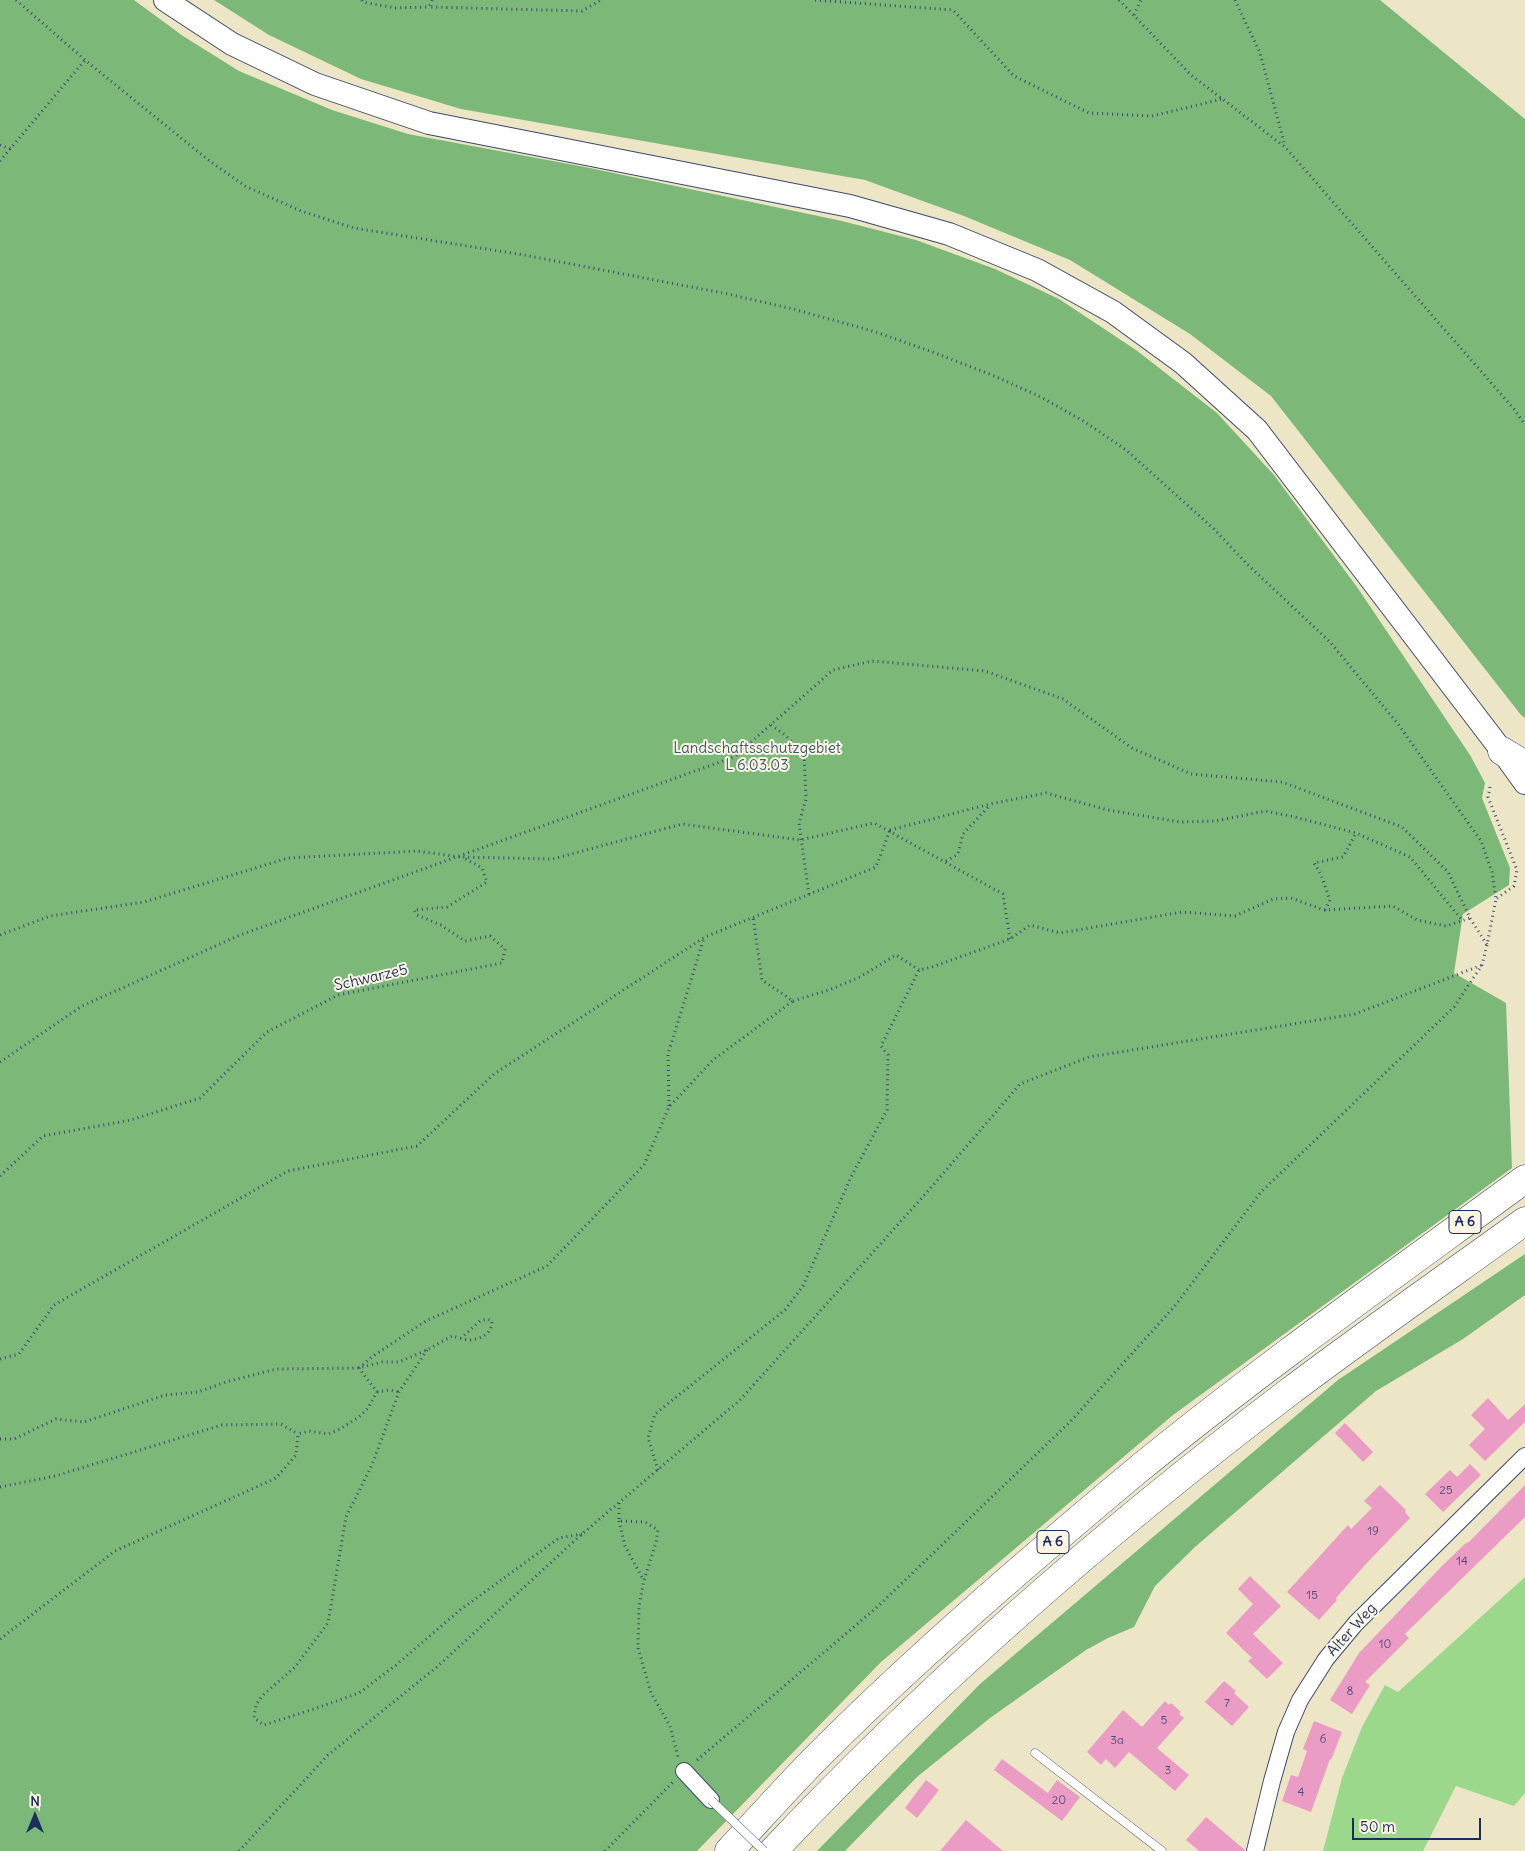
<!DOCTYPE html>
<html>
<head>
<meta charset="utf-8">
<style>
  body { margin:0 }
  #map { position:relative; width:1525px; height:1851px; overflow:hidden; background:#ece6c7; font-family:Delius,sans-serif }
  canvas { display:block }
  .north { position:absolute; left:10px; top:1791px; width:50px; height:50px; -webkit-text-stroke:4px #fcf5e5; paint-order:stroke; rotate:0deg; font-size:14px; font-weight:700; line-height:20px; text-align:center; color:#1b2f5e }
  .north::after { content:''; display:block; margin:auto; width:18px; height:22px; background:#1b2f5e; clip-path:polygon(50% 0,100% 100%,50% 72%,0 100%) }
  .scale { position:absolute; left:1352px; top:1818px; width:129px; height:22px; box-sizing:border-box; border:2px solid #1b2f5e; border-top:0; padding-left:6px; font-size:15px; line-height:18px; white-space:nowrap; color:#1b2f5e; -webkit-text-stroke:4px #fcf5e5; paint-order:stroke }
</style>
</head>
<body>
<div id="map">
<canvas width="1525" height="1851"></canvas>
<div class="north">N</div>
<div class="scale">50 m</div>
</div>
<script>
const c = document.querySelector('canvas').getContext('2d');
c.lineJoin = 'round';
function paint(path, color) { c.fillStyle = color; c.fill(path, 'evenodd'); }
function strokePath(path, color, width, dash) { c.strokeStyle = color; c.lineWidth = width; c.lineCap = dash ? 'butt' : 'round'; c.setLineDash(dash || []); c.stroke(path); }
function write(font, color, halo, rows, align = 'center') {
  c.font = font + ' Delius,sans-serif'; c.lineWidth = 4; c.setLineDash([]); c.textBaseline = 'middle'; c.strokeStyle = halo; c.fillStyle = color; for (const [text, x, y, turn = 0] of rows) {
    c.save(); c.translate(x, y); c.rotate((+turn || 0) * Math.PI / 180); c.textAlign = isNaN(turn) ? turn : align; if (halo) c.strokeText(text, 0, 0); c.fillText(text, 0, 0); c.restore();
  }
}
paint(new Path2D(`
  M1525,1577V1793L1514,1806L1456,1786L1423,1851H1323L1342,1778L1362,1727L1385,1685L1398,1692Z`), '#9bd88c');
paint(new Path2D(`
  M0,0H134L183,36L239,71L332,110L408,134L585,167L842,221L916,240L995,269L1059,299L1136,350L1217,413L1274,475L1357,587L1470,755L1485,783L1482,798L1510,868L1509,885L1463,914L1454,973L1506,1003L1512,1168L1173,1415L881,1662L697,1851H0Z
  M214,0H1380L1525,119V718L1521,715L1271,396L1190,334L1070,260L964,216L865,180L461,109L361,79L269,35Z
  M1525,1254V1295L1463,1339L1376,1391L1195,1547L1155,1586L1134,1627L1108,1638L1086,1650L990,1718L917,1777L845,1851H817L980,1684L1338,1380Z`), '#7cb878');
paint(new Path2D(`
  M1488,1398L1508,1420L1525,1404V1422L1485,1461L1469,1445L1485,1429L1471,1415Z
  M1345,1423L1373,1452L1363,1462L1335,1433Z
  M1470,1464L1481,1475L1443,1512L1425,1494L1450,1470L1457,1477Z
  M1380,1485L1406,1510L1405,1512L1410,1518L1365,1565L1336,1598L1337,1600L1319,1620L1287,1592L1348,1525L1351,1529L1372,1508L1364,1501Z
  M1525,1485V1517L1405,1634L1409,1638L1365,1682L1370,1685L1352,1714L1330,1700L1359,1653L1442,1566L1467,1542L1468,1543Z
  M1250,1576L1281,1606L1253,1634L1283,1663L1267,1679L1248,1661L1252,1658L1226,1633L1253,1604L1238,1589Z
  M1224,1681L1236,1691L1234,1693L1249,1707L1232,1726L1205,1702Z
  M1165,1701L1169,1705L1171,1703L1181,1712L1179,1714L1184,1718L1157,1748L1189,1775L1175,1791L1129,1752L1115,1768L1106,1759L1101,1765L1087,1752L1123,1710L1142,1727Z
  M1314,1721L1342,1732L1331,1760L1330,1759L1311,1812L1282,1801L1291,1775L1298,1777L1307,1751L1303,1749Z
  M1002,1759L1048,1793L1057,1780L1080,1797L1062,1821L994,1770Z
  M926,1780L939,1790L917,1818L905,1808Z
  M1206,1817L1245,1850V1851H1199L1186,1840Z
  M966,1820L1003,1851H940Z`), '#eb9cc5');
const service = new Path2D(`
  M1035,1753L1162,1851`);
const minor = new Path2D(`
  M684,1771L711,1800
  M1255,1851L1272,1781L1286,1732L1300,1700L1326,1659L1356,1623L1525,1456`);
const secondary = new Path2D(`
  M165,0L232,44L315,84L429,123L850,206L949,234L1037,270L1113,312L1183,363L1257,430L1502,751L1525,783`);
const motorway = new Path2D(`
  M1502,751L1525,765
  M729,1851C756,1822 783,1792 811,1763C913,1660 1024,1565 1135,1472C1261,1369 1394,1275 1525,1179
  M773,1851C930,1684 1106,1531 1289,1392C1366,1334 1446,1278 1525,1221`);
strokePath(service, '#3a4a6e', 9);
strokePath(minor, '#3a4a6e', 18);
strokePath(secondary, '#3a4a6e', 24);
strokePath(motorway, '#3a4a6e', 29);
strokePath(new Path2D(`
  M16,0L85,60L207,159L245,186L301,211L354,228L524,255L728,294L793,309L876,332L935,353L992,375L1041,397L1085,422L1126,450L1214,529L1247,564L1330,642L1398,724L1481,841L1492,872L1496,899L1487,945L1482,965L1454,1007L1261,1192L1174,1307L1070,1422L875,1609L696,1761
  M362,0L363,2L395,8L429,7
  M432,0L429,7L582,11L601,0
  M815,0L953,10L1014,76L1089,113L1152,116L1222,99
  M1119,0L1191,75L1285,147L1514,409L1525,425
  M1235,0L1260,53L1285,146
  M1134,15L1141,0
  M0,145L11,149
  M0,161L85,60
  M771,725L785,735L804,754L806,799L799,823L809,895
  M1490,787L1488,797L1517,870L1514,886L1496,899
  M890,830L990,804L1046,793L1108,810L1180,822L1216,821L1265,811L1295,817L1356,833L1410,857L1462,920
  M946,861L958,854L963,834L990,805
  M1325,910L1330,900L1321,875L1314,863L1343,857L1356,833
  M0,935L50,916L144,902L288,858L416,851L461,857L553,859L682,824L800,840L874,823L1003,894L1010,939
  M793,1001L829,990L860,977L896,955L919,970
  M0,1062L82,1006L240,935L734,757L833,670L872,661L985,671L1063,699L1132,748L1191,774L1282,782L1402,827L1448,872L1470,918L1487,945
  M669,1106L668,1054L704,938
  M0,1176L43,1136L131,1120L200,1098L267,1032L338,995L502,963L505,949L490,936L465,941L441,925L417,915L414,910L447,907L487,882L482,868L462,857
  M427,1350L399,1392L372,1465L346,1517L328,1623L295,1667L262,1696L256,1705L254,1718L264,1725L314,1709L359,1693L396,1665L460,1610L559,1538L582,1534
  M0,1359L19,1354L54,1305L288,1171L417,1146L494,1074L705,937L876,867L890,830
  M359,1368L373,1356L426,1321L547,1266L644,1165L669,1107L713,1060L793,1001L762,980L753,917
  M377,1392L389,1390L399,1392
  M0,1439H14L56,1419L84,1422L165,1395L198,1392L229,1381L277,1369L359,1368L382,1362H399L427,1350L452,1336C457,1337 464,1340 469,1340C481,1339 492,1334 492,1321L487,1319L480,1321L461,1338
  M658,1470L648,1438L655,1414L785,1310L803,1286L851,1177L887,1110L888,1055L881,1046L919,970L932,967L1010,939L1030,925L1060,933L1182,912L1235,916L1273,899L1291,898L1324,910L1393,906L1417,920L1446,926L1470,918
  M0,1487L55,1476L222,1425L281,1424L298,1434
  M619,1503V1521L645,1522L658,1530L656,1543L644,1580L639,1606L638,1648L651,1693L670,1726L678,1757
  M619,1521L625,1546L643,1579
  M0,1639L115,1551L276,1478L296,1455L298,1434L309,1431L329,1434L340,1429L359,1417L368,1408L377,1392L359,1368
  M239,1851L328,1755L438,1666L582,1534L740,1400L929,1190L1020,1084L1089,1057L1355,1014L1482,965
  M605,1851L673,1782`), '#3a4a6e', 3, [1, 4]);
strokePath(service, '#fff', 8);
strokePath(minor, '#fff', 16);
strokePath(secondary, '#fff', 22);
strokePath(motorway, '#fff', 28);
const serviceBridge = new Path2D(`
  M711,1800L764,1851`);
strokePath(serviceBridge, '#3a4a6e', 9, []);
strokePath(serviceBridge, '#fff', 8);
write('12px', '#4f4a78', null, [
  ["25",1446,1491],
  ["19",1373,1532],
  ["14",1462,1562],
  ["15",1312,1596],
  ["10",1385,1645],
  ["8",1350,1692],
  ["7",1227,1704],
  ["5",1164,1721],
  ["6",1323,1740],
  ["3a",1117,1741],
  ["3",1168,1771],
  ["4",1301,1793],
  ["20",1059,1801]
]);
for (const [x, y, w] of [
  [1465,1222,32],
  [1053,1542,32]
]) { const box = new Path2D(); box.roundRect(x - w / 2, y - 11.5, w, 23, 4); c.fillStyle = '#fcf5e5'; c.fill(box); strokePath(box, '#1b2f5e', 1); }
write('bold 14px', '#1b2f5e', null, [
  ["A 6",1465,1222],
  ["A 6",1053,1542]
]);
write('15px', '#3b596a', '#fcf5e5', [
  ["Landschaftsschutzgebiet",757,749],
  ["L 6.03.03",757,766]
]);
write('15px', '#1b2f5e', '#fcf5e5', [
  ["Schwarze5",371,978,-13],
  ["Alter Weg",1352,1630,-48]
]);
</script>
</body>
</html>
